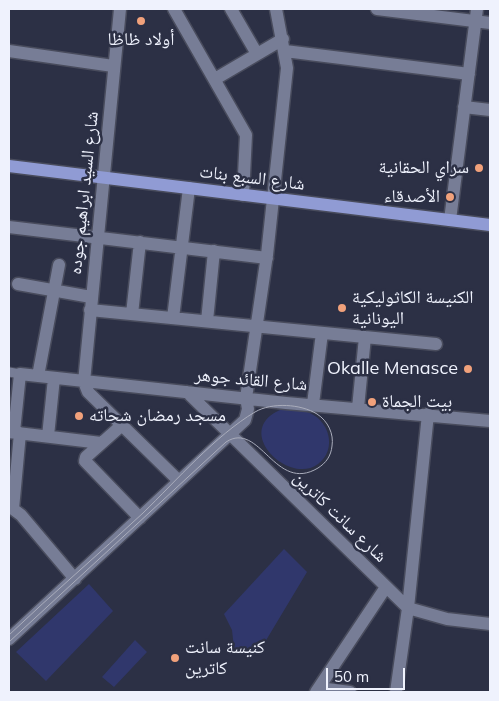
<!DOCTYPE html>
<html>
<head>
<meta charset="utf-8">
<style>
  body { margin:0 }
  #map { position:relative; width:499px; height:701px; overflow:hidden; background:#2c3045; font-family:Mulish,sans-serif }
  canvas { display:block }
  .frame { position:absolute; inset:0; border:10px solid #eff2fd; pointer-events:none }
  .scale { position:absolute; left:326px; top:668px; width:79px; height:22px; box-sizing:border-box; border:2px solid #eff2fd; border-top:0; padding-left:6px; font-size:15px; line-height:18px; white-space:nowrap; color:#eff2fd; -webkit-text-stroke:4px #2c3045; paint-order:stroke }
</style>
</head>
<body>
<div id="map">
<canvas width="499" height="701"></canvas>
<div class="frame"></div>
<div class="scale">50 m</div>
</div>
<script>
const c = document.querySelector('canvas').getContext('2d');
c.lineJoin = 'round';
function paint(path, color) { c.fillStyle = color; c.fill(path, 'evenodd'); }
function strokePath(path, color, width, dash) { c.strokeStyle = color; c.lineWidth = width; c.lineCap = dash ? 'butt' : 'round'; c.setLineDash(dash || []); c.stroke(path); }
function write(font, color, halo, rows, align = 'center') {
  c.font = font + ' Mulish,"Noto Naskh Arabic",sans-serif'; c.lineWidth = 5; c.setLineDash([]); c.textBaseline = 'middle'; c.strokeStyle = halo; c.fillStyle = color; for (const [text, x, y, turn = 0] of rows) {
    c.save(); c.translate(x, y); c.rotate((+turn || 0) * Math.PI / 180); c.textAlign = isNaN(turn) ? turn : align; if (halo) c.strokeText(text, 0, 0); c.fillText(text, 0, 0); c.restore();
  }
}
paint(new Path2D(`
  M280,410C288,410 298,410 307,412C329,419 338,449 318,464C289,486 232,431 280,410Z
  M284,549L307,572L259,652L248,648H234L232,630L224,614Z
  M89,584L113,611L46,681L16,652Z
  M135,640L147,652L114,687L102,677Z`), '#30376c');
const pedestrian = new Path2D(`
  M9,372L20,374`);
const minor = new Path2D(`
  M120,9L84,382L88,392L179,481
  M174,9L246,135L243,195
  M231,9L257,54
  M377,9L490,23
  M9,51L113,66
  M285,51L469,74
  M215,79L283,39
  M464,107L490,110
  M450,220L477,9
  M9,227L267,258
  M18,284L91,297
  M90,310L436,344
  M132,314L140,242
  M173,318L189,188
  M207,321L214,251
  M38,376L59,265
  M187,392L408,608L447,619L490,624
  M313,404L322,333
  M358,408L365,337
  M122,425L86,457L85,461L140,518
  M9,432L101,443
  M14,432L20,374L286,403L490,421
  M48,436L54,378
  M9,506L21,515L75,579
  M13,509L20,433
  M9,639L245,420L248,409L246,398L267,255L287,68L276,9
  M319,688L350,692
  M316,692L386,587
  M396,692L408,608L428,414`);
const primary = new Path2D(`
  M9,166L490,225`);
strokePath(pedestrian, '#494c5d', 11);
strokePath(minor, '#494c5d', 15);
strokePath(primary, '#494c5d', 15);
strokePath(pedestrian, '#777d96', 9);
strokePath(minor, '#777d96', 12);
strokePath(primary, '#909bd4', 12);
strokePath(new Path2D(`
  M9,635C53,593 99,554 143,513C176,481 216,435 255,412C272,402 301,404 317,414C328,421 334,434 332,446C331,456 326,463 318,468C275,494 260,420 226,442L9,642`), '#aaadbc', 1);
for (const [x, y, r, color] of [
  [141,21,5,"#f1a17b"],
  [479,168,5,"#f1a17b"],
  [450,197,5,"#f1a17b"],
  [342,308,5,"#f1a17b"],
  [468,369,5,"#f1a17b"],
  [372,402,5,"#f1a17b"],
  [79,416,5,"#f1a17b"],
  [175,658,5,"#f1a17b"]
]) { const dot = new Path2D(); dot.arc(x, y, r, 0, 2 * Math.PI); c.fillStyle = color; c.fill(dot); strokePath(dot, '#2c3045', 2); }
write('18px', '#eff2fd', '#2c3045', [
  ["أولاد ظاظا",141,40,"center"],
  ["سراي الحقانية",469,168,"right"],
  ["الأصدقاء",440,197,"right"],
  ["الكنيسة الكاثوليكية",352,298],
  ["اليونانية",352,319],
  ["Okalle Menasce",458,369,"right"],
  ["بيت الجماة",382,402],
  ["مسجد رمضان شحاته",89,416],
  ["كنيسة سانت",185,648],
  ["كاترين",185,669]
], 'left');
write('18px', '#eff2fd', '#2c3045', [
  ["شارع السبع بنات",252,178,7],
  ["شارع السيد ابراهيم جوده",84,193,-84],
  ["شارع القائد جوهر",251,380,5],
  ["شارع سانت كاترين",340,517,44]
]);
</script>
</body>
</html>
